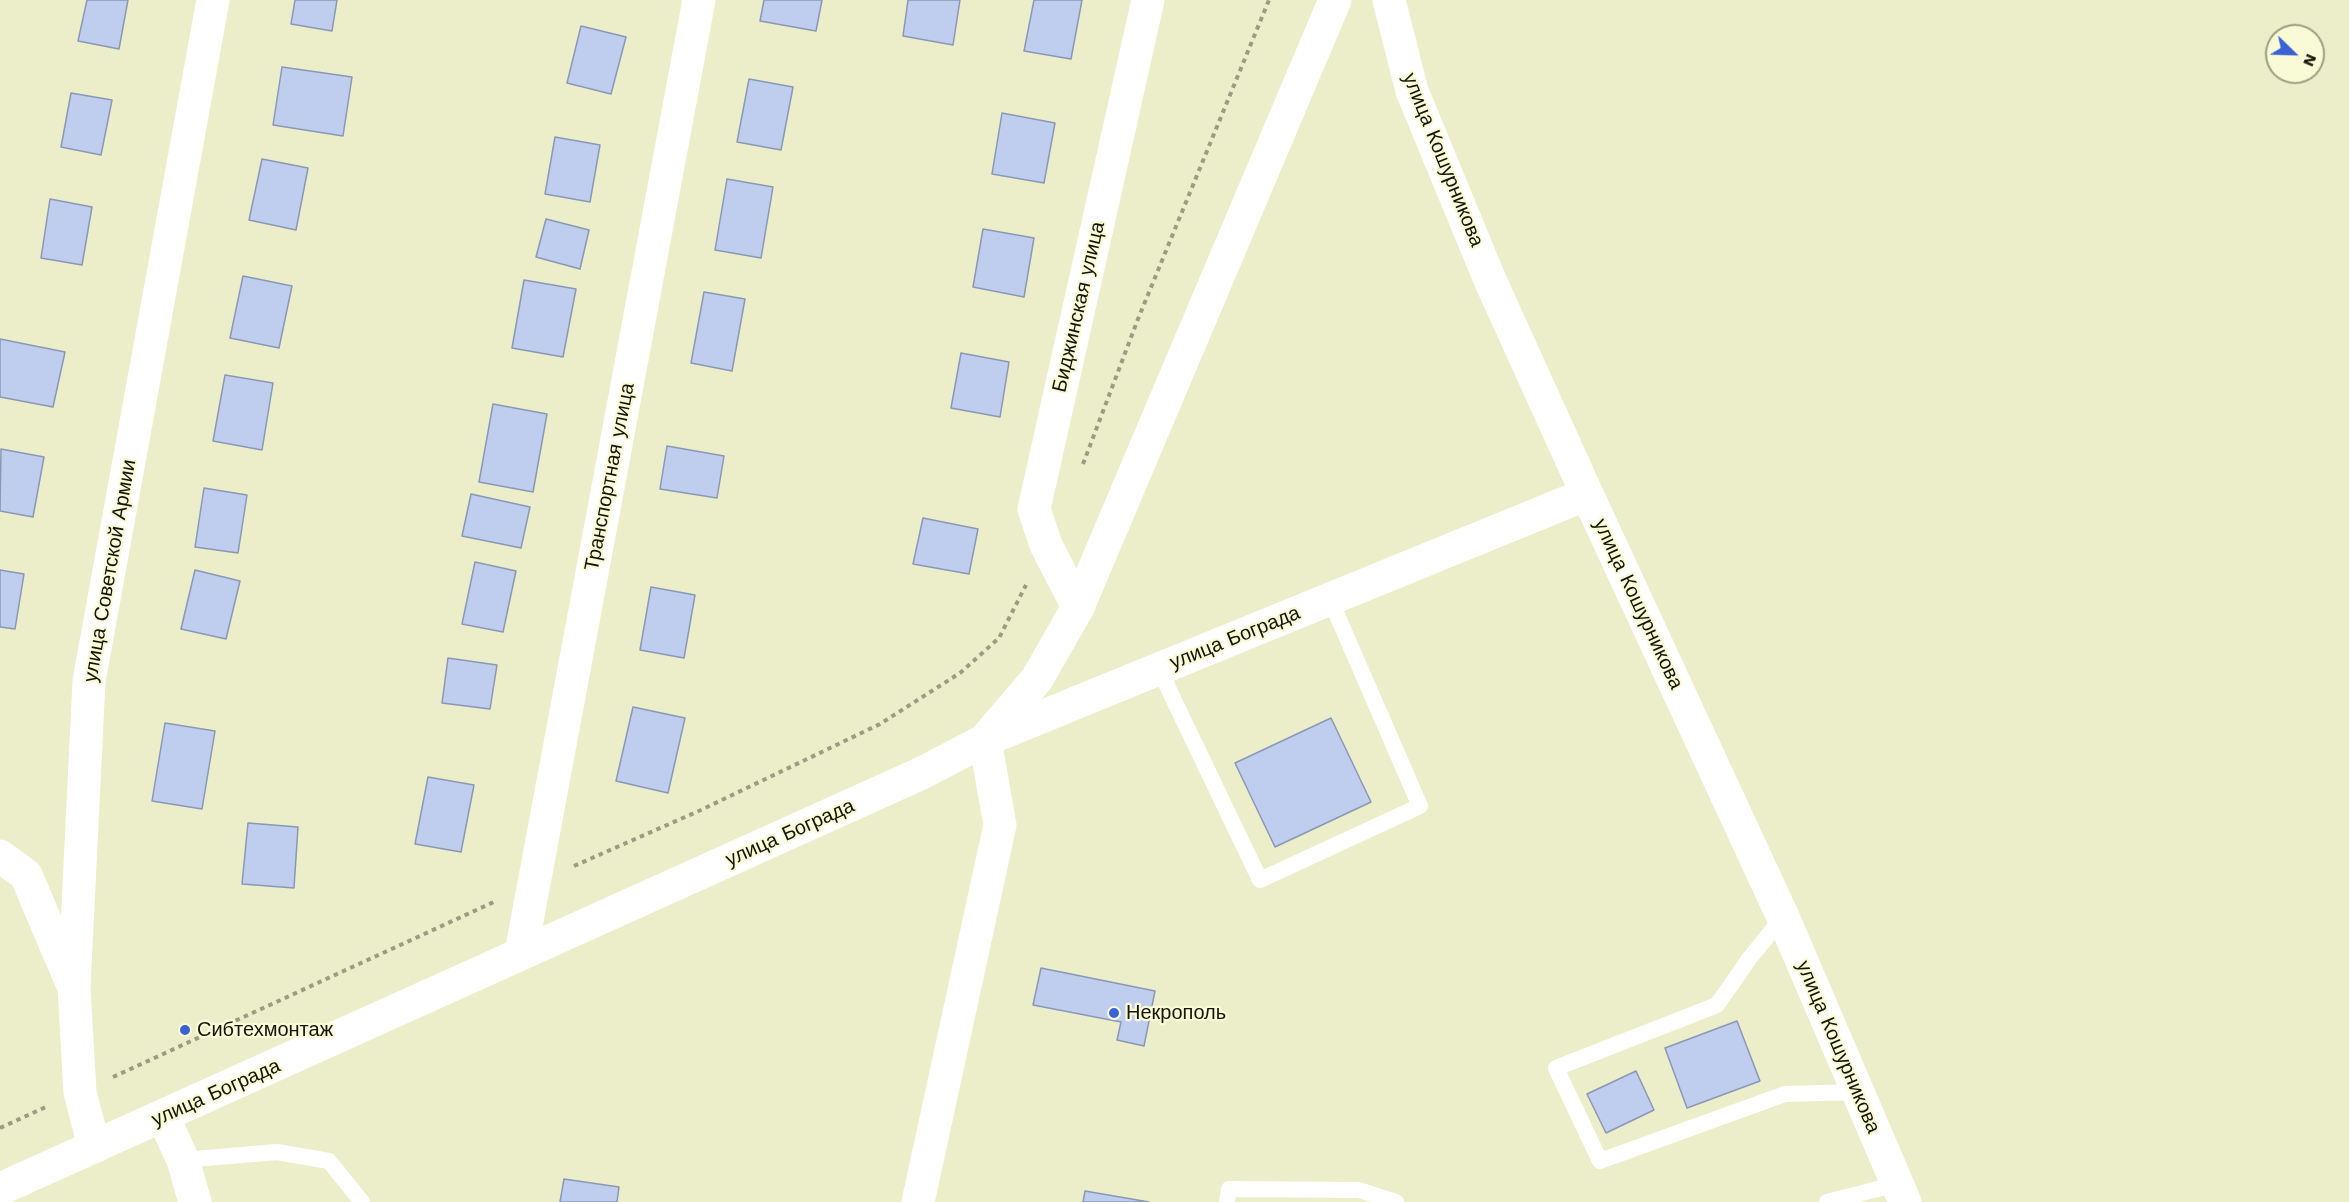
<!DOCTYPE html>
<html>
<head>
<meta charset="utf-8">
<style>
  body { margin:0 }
  #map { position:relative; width:2349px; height:1202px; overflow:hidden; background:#eceec9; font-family:"Work Sans",sans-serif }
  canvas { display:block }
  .north { position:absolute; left:2265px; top:24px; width:60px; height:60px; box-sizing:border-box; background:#f9fbd6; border:2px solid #9d9f83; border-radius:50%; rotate:113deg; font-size:16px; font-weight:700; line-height:24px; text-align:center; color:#141407 }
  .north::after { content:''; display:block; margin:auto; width:21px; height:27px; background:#3a62d3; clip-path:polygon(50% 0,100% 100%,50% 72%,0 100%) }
</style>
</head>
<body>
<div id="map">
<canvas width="2349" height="1202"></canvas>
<div class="north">N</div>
</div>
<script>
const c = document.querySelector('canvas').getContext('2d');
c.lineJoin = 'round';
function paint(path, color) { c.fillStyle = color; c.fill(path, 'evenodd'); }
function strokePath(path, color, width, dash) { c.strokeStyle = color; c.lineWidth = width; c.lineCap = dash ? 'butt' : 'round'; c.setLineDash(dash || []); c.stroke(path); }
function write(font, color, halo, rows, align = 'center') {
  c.font = font + ' "Work Sans",sans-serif'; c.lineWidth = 4.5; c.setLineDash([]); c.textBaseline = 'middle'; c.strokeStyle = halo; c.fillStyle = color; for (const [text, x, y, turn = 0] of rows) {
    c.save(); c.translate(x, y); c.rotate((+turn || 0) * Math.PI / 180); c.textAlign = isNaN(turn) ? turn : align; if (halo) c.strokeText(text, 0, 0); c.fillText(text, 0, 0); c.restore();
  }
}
const building = new Path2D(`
  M87,0H128L119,49L78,41Z
  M295,0H337L332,31L291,24Z
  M764,0H822L816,31L760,21Z
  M908,0H960L953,45L903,36Z
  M1034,0H1082L1071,59L1024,51Z
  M581,26L626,37L611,94L567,83Z
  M282,67L352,77L343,136L273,125Z
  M749,79L793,87L781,150L737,142Z
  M71,93L112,100L101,155L61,147Z
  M1002,113L1055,123L1044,183L992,174Z
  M555,137L600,145L590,202L545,194Z
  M262,159L308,168L296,230L249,220Z
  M727,179L773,187L761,258L715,250Z
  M50,199L92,207L82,265L41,258Z
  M546,219L589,230L580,269L536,257Z
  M983,229L1034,238L1024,297L973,287Z
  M243,276L292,286L279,348L230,338Z
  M524,280L576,289L563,357L512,348Z
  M704,292L745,299L732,371L691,363Z
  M0,339L65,352L53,407L0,397Z
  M961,353L1009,362L1000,417L951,408Z
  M225,375L273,383L262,450L213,441Z
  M493,404L547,414L533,492L479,482Z
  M667,446L724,456L717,498L660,489Z
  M1,449L44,457L33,517L0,511Z
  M204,488L247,495L238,553L195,547Z
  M471,494L530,507L521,548L462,536Z
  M923,518L978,529L969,574L913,564Z
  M475,562L516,571L503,632L462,624Z
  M0,570L24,574L15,629L0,627Z
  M195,570L240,581L226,639L181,629Z
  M651,587L695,595L684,658L640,650Z
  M448,658L497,665L490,709L442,703Z
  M633,707L685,718L668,793L616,781Z
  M1331,718L1371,802L1275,847L1235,763Z
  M165,723L215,731L202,809L152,801Z
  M428,777L474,785L461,852L415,844Z
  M248,823L298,827L294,888L242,884Z
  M1041,968L1155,991L1144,1046L1117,1040L1121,1022L1033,1005Z
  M1737,1021L1760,1081L1687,1108L1665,1048Z
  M1636,1071L1654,1110L1606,1133L1587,1094Z
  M564,1179L619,1187L617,1202H560Z
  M1085,1191L1149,1202H1083Z`);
paint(building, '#bfceee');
strokePath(building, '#8a98b6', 1.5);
strokePath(new Path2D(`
  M1083,464L1138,319L1269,0
  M574,866L701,810L880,724L960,673L999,638L1026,585
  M113,1077L496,901
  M0,1128L48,1106`), '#9b9d81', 4, [4.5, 4.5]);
strokePath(new Path2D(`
  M1159,669L1260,880L1420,806L1330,599
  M1783,917L1749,959L1717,1005L1556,1068L1600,1161L1785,1094L1857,1092
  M183,1160L277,1152L329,1161L362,1202
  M1227,1202L1229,1189L1359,1190L1396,1202
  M1827,1202L1897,1184`), '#fff', 16);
strokePath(new Path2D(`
  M1078,607L1046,545L1034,509L1148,0
  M0,856L26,875L71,981
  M521,953L699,0
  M163,1117L183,1160L195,1202
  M94,1147L80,1092L74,988L89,681L213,0
  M918,1202L1000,825L985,740`), '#fff', 33);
strokePath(new Path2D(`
  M1389,0L1412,91L1490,280L1587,494L1783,917L1905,1202
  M988,736L1037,679L1078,607L1335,0
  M0,1189L922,773L985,740L1587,494`), '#fff', 33);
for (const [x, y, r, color] of [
  [1114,1013,6,"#3a62d3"],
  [185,1030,6,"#3a62d3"]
]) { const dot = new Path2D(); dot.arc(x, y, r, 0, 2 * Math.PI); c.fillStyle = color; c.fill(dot); strokePath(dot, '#f9fbd6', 2); }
write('20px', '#141407', '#f9fbd6', [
  ["улица Кошурникова",1443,160,68],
  ["Биджинская улица",1079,307,-77],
  ["Транспортная улица",610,477,-79],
  ["улица Советской Армии",110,571,-80],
  ["улица Кошурникова",1638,604,65],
  ["улица Бограда",1235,638,-22],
  ["улица Бограда",790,833,-24],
  ["улица Кошурникова",1838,1047,67],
  ["улица Бограда",216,1093,-24]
]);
write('20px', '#141407', '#f9fbd6', [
  ["Некрополь",1126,1013],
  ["Сибтехмонтаж",197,1030]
], 'left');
</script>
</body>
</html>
